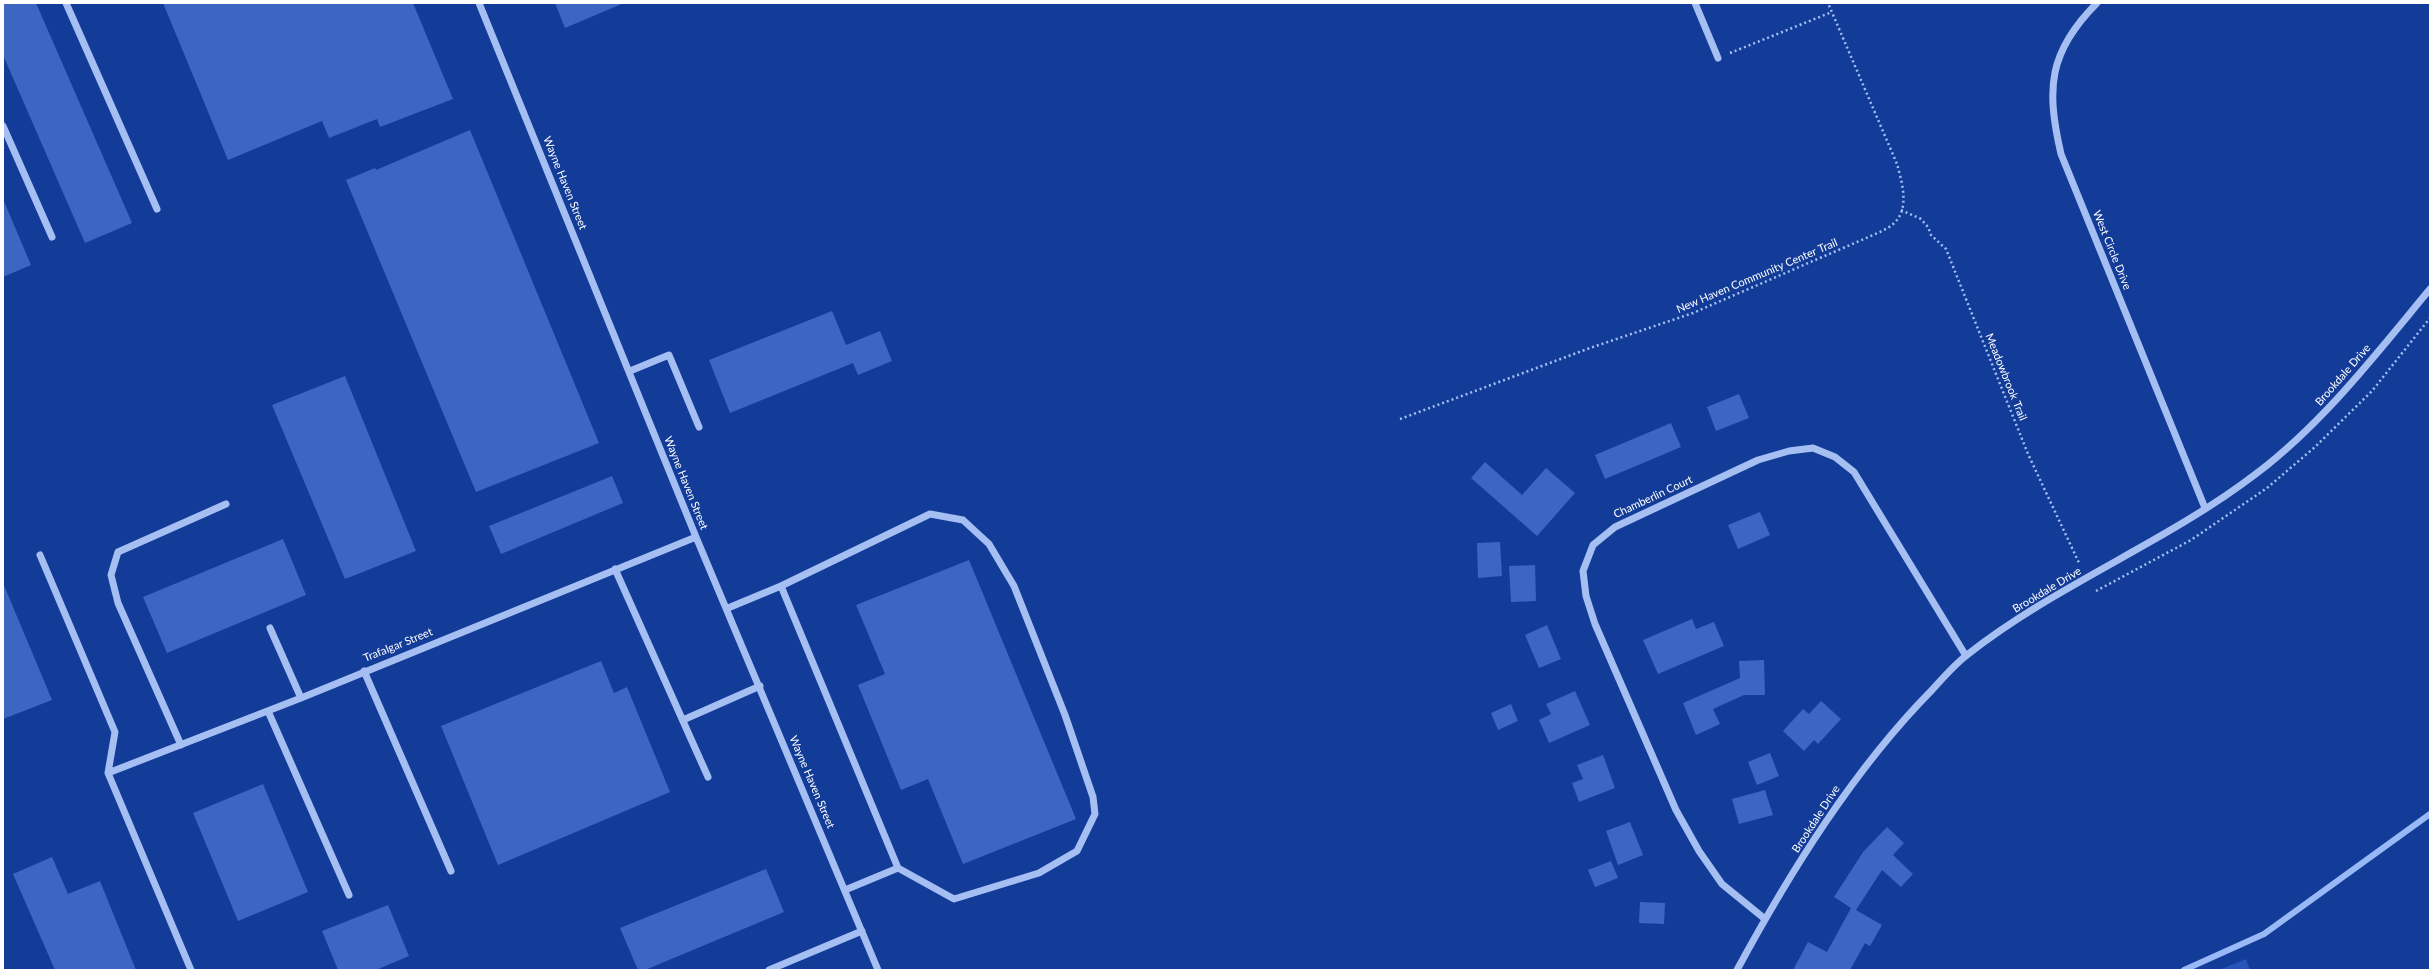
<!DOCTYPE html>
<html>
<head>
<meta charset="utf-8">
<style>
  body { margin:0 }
  #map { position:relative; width:2433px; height:973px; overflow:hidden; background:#133c99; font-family:Lato,sans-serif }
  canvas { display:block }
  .frame { position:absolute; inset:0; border:4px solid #fff; pointer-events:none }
</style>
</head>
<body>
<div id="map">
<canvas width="2433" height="973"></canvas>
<div class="frame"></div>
</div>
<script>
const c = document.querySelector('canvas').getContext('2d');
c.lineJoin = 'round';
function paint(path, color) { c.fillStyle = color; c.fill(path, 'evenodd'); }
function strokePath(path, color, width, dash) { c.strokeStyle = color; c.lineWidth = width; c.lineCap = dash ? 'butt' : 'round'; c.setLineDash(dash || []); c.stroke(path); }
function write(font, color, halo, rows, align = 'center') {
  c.font = font + ' Lato,sans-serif'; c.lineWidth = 3; c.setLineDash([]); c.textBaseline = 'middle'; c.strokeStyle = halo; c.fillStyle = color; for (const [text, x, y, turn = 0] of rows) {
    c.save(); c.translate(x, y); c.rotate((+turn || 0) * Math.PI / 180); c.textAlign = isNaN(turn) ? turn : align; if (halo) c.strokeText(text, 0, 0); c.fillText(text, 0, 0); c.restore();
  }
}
paint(new Path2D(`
  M2246,959L2250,970H2219Z`), '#2655b7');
strokePath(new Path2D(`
  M2184,970L2264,934L2430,814`), '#98b8f6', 6);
paint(new Path2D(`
  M3,3H36L132,223L85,243L3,55Z
  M163,3H413L453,99L380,127L377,119L329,138L322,121L228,160Z
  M555,3H624L565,28Z
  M470,130L599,443L476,492L346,180L375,168L376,170Z
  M3,199L31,265L3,277Z
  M832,311L846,345L880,331L892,361L858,375L853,363L730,413L709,360Z
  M345,376L416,551L345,579L272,405Z
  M1739,394L1749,418L1716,431L1707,407Z
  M1671,423L1681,447L1605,479L1595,455Z
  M1485,462L1522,495L1546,468L1575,493L1537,536L1471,478Z
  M612,476L623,503L501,554L489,526Z
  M1760,512L1770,535L1738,549L1728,525Z
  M283,539L306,595L167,653L143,597Z
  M1500,542L1502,576L1478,578L1477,543Z
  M969,560L1076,819L963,864L928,779L901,790L858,685L885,674L856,605Z
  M1535,565L1536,601L1511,602L1509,566Z
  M3,583L52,700L3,719Z
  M1692,619L1696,629L1714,622L1724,646L1658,674L1643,640Z
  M1547,625L1561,659L1539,668L1525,635Z
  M1764,660L1765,695H1744L1713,709L1720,724L1696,735L1683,703L1740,678L1739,661Z
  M601,661L614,693L627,687L670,792L498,865L441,726Z
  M1575,691L1590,725L1549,743L1539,720L1551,714L1546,704Z
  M1821,701L1841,719L1818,744L1814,740L1804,751L1783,731L1803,709L1809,714Z
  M1511,704L1518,721L1498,730L1491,713Z
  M1770,753L1779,776L1757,785L1748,762Z
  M1603,755L1615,788L1579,802L1572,783L1583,779L1577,765Z
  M263,784L308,892L238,921L193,813Z
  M1765,790L1773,815L1739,824L1732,799Z
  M1630,822L1643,855L1618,865L1606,831Z
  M1887,827L1904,843L1893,855L1913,874L1901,887L1882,870L1856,910L1882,925L1870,946L1865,943L1850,970H1793L1808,942L1827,952L1851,908L1834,897L1863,852Z
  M52,857L68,894L100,881L136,970H55L13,874Z
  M1611,861L1618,878L1595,887L1588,870Z
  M766,869L784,912L645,970H638L620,928Z
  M1640,902L1665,903L1664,924L1639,923Z
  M388,905L409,956L376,970H338L322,931Z`), '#3c66c1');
strokePath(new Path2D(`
  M1730,53L1832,12
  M1901,210L1921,219L1928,227L1931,235L1946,249L2028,454L2080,565
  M1400,419L1590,348L1693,313L1880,232C1885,229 1891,227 1894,223C1910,209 1902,182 1897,164L1828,3
  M2096,591L2191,540L2267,488L2315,447L2372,391L2430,318`), '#a6bff3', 2.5, [2, 3]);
strokePath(new Path2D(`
  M66,3L157,209
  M479,3L696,537L878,970
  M1695,3L1718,58
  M2097,3C2048,52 2046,89 2061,154L2205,508
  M3,126L52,237
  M630,371L669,355L699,427
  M40,555L115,732L108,773L191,970
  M615,569L708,777
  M728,608L781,586L930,514L963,520L989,544L1014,586L1065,715L1093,797L1095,814L1077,851L1039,873L954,899L898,868L781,586
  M270,628L301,698
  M364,671L451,871
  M268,711L349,895
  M683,720L760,686
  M181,745L118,603L111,575L118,552L226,504
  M108,773L301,698L696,537
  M845,890L898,868
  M1765,919L1722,884L1699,851L1676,810L1595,624L1586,596L1583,571L1593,545L1615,527L1758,460L1789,451L1813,448L1835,457L1854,472L1966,656
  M769,970L862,931
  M1737,970C1790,872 1854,769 1932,690C1943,678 1954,665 1967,655C2057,584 2166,543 2257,473C2324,422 2376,354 2430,289`), '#a6bff3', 7);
write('11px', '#fff', '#133c99', [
  ["Wayne Haven Street",565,183,68],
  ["West Circle Drive",2112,250,68],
  ["New Haven Community Center Trail",1757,276,-23],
  ["Brookdale Drive",2343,375,-49],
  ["Meadowbrook Trail",2006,377,68],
  ["Wayne Haven Street",686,483,68],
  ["Chamberlin Court",1653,497,-25],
  ["Brookdale Drive",2047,590,-31],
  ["Trafalgar Street",398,645,-22],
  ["Wayne Haven Street",812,782,67],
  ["Brookdale Drive",1816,819,-57]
]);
</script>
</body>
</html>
